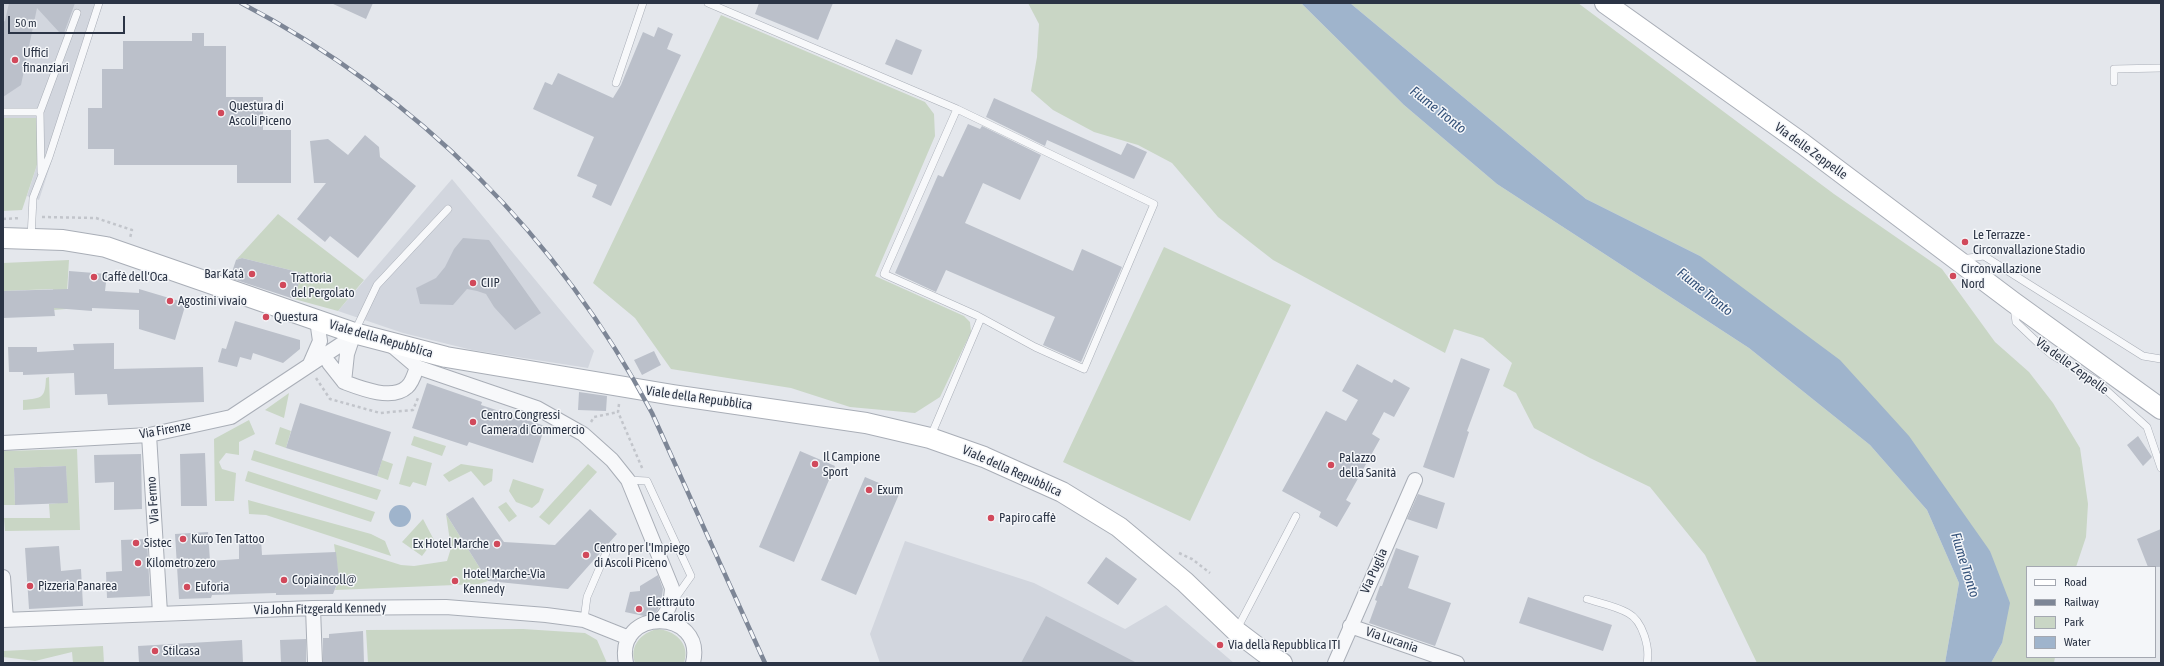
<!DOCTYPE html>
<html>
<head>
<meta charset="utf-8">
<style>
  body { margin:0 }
  #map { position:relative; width:2164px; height:666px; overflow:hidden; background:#e4e7ec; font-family:"Asap Condensed",sans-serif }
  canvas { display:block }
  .frame { position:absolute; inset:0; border:4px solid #2b3445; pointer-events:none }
  .legend { position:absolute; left:2026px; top:566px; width:130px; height:92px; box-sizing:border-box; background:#f4f6f9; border:1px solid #a4a8b1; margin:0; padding:5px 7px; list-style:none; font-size:12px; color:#2b3445 }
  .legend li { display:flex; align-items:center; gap:8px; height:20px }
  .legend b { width:20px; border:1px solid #a4a8b1 }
  .scale { position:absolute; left:8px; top:16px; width:117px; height:18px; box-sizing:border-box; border:2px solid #2b3445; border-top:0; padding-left:5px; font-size:12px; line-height:14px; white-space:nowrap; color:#2b3445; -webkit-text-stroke:3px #f4f6f9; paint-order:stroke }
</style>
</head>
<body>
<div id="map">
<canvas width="2164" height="666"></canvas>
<div class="frame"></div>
<ul class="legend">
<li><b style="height:5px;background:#fff"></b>Road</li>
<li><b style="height:5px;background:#7d8696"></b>Railway</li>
<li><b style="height:11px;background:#c9d6c5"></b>Park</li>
<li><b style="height:11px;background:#9fb4cc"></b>Water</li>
</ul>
<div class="scale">50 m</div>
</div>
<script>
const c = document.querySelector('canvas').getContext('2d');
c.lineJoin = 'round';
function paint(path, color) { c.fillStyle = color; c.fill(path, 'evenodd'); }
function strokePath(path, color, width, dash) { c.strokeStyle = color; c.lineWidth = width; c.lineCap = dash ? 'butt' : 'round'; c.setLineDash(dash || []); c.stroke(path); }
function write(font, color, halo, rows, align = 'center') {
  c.font = font + ' "Asap Condensed",sans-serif'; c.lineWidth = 3; c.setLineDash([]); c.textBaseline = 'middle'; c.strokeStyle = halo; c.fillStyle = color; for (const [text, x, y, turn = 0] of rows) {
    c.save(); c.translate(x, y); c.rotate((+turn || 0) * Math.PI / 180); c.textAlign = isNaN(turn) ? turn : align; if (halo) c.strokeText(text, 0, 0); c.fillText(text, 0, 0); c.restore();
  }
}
paint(new Path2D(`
  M3,3H103L39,200L27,196L37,165V118H3Z
  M452,179L594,351L588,368L472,350L403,333L338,311Z
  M905,541L1034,583L1125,629L1166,605L1234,663H880L870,634Z`), '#d2d6de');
paint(new Path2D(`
  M1028,3H1301L1404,105L1497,184L1749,348L1870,445L1927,510L1959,583L1945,663H1757L1705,555L1650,487L1590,458L1534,428L1516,393L1503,386L1512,363L1483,338L1454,329L1445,353L1273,260L1218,217L1172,163L1138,145L1094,132L1053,110L1031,91L1037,57L1039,24Z
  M1350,3H1578L1834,194L1942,269L1995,342L2029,372L2053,403L2080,448L2088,504L2086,537L2076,567H2027V657H2055L2054,663H1991L2002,643L1990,551L1700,256L1586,199Z
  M721,15L925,102L934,114L935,136L875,276L964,316L970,322L971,332L940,397L915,413L850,407L791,388L671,369L635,318L593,283Z
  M3,118H37V165L22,210L3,211Z
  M278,214L364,280L338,311L294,299L302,273L242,258L236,260Z
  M1164,247L1291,305L1190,521L1063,462Z
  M69,260L66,309L54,310L53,289L3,291V263Z
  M49,377L50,408L23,410V400C43,398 45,398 46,378Z
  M289,393L284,418L265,410Z
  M249,420L255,434L239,442V455L226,453L219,462L222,469L236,473L234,501H215L214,439Z
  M280,427L291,431L286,448L275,444Z
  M414,436L446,446L442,456L411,445Z
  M77,449L80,530L5,531L4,518H50L49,504L67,502L66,466L14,468L15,505H3V451Z
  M254,450L381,490L377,500L251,460Z
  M407,456L432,463L426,486L413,482L410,487L399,484Z
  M382,460L393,464L388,480L377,476Z
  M461,464L493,469L492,481L484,486L471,471L449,482L443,475Z
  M588,464L597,472L549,525L539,517Z
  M248,471L375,512L371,522L245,481Z
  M513,479L544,489L539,502L532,508L516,502L509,491Z
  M248,500L371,534L385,541L391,556L266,515L249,514Z
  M506,502L517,516L509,522L498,507Z
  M446,514L488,581L479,584L335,590L339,579L334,544L401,565L414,566L447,561L451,548Z
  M423,519L434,540L422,556L402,542Z
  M523,629L585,633L597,640L607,663H368L366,630Z
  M657,629C674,630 691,643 684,663H635C629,646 641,633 657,629Z
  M103,646L104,663H73L72,652L35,661L3,657V651Z`), '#c9d6c5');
paint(new Path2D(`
  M1301,3H1350L1586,199L1700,256L1840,360L1909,436L1990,551L2010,603L2002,643L1991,663H1945L1959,583L1927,510L1870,445L1749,348L1497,184L1404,105Z
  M389 516a11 11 0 1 1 22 0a11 11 0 1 1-22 0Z`), '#9fb4cc');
paint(new Path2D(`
  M9,3H75L64,33L59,32L37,8L21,85L3,97V22L5,21Z
  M331,3H373L366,19Z
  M759,3H833L818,40L755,14Z
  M658,27L673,34L667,49L681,55L611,206L592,197L597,185L577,176L594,137L533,109L545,82L552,85L558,73L613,98L621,85L643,32L654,37Z
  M192,33H204V46H226V97H263V130H291V183H237V165H114V149H88V108H102V69H123V41H192Z
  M896,39L922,50L912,75L885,64Z
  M994,98L1121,155L1127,143L1147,152L1134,179L1047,140L1045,146L986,117Z
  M968,124L980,129L982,126L1041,155L1020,200L983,183L965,223L1073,271L1082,249L1122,267L1081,362L1043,345L1055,317L946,270L936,292L895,273L938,175L943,177Z
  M365,135L379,147L380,157L416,186L358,258L330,236L325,242L297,219L326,183H314L310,141L328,139L348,155Z
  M463,238L489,240L541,313L515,330L494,307L486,294L477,291L467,289L453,305L420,304L416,288L436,278L445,267L454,249Z
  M242,258L302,273L294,299L230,278L236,260Z
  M69,271L107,274L105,291L139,293V289L186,303L175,340L139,329V310L92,308V311L54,308L55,316L3,318V291L68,289Z
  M235,321L300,340V349L283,363L253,353L251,360L240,357L237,367L218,362L222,348L226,349Z
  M114,343V369L203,367L204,402L108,405L107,394L75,395L74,373L23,375V372H9L8,347H37V352L74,350L73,344Z
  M654,351L661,365L642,375L634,360Z
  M1461,358L1490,369L1467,431L1469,432L1454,478L1423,467Z
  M1357,364L1392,383L1394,379L1410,388L1394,417L1384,412L1372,434L1380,439L1346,500L1351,503L1337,527L1319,517L1321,512L1282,491L1326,411L1346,421L1358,400L1342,391Z
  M427,383L482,402L481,405L545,426L533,463L469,442L467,446L412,428Z
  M579,392L607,396L606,411L578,410Z
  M300,403L391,432L377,476L286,448Z
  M2138,436L2152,457L2143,466L2127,445Z
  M800,451L835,466L794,562L759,547Z
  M205,453L207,506H181L180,454Z
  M141,454L142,509L114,510V482L95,483L94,455Z
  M66,466L68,503L15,505L14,468Z
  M865,477L900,492L856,595L821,580Z
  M1418,494L1445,503L1437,529L1407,519Z
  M473,497L504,542L555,545L590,509L617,534L568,589L488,581L446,514Z
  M2161,529V567H2148L2137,539Z
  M208,532L210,561L239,559V540L261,539L262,555L336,552L339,579L333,594L276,595V593L212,595L211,598L179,599L175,534Z
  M147,539L150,596L107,598L106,572L122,571L121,540Z
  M59,546L61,571L81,569L83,606L29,609L25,548Z
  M1396,548L1419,556L1408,588L1451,603L1435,646L1369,623L1377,601L1375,600L1380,586H1382Z
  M1106,557L1137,579L1118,605L1087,583Z
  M658,575L663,589L661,603L657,611L654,614L644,616L625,612L630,592L640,591V586Z
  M1528,597L1612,625L1603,651L1519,623Z
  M1046,616L1137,663H1021Z
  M363,631L364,663H323V638H329V634Z
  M306,639V663H281L280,640Z
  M242,640L243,663H139L138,646Z`), '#bbc0ca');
const lane = new Path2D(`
  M708,3L957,109L884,274L978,316L1035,347L1084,369L1154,204L957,109
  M2114,82V69L2161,68
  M616,83L643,3
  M3,112H40L41,172
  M40,112L77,13
  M31,238L33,198L49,157L99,3
  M1961,259L1984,256L2143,356L2161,359
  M2014,307L2016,322L2037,342L2052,355L2095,380L2147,427L2161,468
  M355,331L377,285L448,209
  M930,438L981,318
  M628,480L647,481L691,576L674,600
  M1587,599C1600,603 1616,606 1628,613C1643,621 1650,648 1647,663
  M584,620L587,597L606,553
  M1237,629L1296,516`);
const street = new Path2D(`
  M354,333L347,354L344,382C360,388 392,401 407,387C412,383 415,373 417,367
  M390,344L417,367L537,408L583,434L612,460L628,480L672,588C671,602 670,610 660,620
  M329,363L344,382
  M310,364L320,341L317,320
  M149,435L160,613
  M3,443L149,435L231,417L343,343L354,333
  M3,577L6,620
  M313,608L315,663
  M3,620L313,608L446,607L546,615L584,620L629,638
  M1350,626L1457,663
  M626,663C614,607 706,608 693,663
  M1335,663L1415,480`);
const secondary = new Path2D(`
  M1605,3L1803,144L2013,302L2161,409
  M3,238L63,240L106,247L354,333L446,357L673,395L866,423L930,438L984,457L1062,492L1119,527L1185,582L1236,631L1265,653L1282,663`);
strokePath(lane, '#a9aeb7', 8);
strokePath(street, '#a9aeb7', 16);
strokePath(secondary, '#a9aeb7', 22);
strokePath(new Path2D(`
  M42,217L96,218L132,230L130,238
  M3,219L21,218
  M316,378L330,399L380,413L413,410L418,398
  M619,404L618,412L643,470
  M591,422L594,417L618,412
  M1179,553L1192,559L1210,573`), '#c2c5cb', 2.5, [3, 3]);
strokePath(lane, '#f7f8fa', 7);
strokePath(street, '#f7f8fa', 14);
strokePath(secondary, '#fff', 20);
const rail = new Path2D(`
  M241,3C417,95 559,237 652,413L765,663`);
strokePath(rail, '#7d8696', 4.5);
strokePath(rail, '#f4f6f9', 3, [9]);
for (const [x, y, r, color] of [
  [15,60,4,"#d1495b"],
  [221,113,4,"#d1495b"],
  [1965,242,4,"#d1495b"],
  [252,274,4,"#d1495b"],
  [1953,276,4,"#d1495b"],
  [94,277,4,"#d1495b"],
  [473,283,4,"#d1495b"],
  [283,285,4,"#d1495b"],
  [170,301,4,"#d1495b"],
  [266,317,4,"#d1495b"],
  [473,422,4,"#d1495b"],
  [815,464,4,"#d1495b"],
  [1331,465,4,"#d1495b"],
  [869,490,4,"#d1495b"],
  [991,518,4,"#d1495b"],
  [183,539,4,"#d1495b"],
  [136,543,4,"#d1495b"],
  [497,544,4,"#d1495b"],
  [586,555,4,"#d1495b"],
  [138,563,4,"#d1495b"],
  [284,580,4,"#d1495b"],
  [455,581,4,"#d1495b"],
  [30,586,4,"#d1495b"],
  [187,587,4,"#d1495b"],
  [639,609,4,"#d1495b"],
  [1220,645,4,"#d1495b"],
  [155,651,4,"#d1495b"]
]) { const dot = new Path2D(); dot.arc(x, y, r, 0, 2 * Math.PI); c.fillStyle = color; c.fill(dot); strokePath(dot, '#f4f6f9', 1.5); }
write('13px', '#2b3445', '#f4f6f9', [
  ["Uffici",23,53],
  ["finanziari",23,68],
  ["Questura di",229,106],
  ["Ascoli Piceno",229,121],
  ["Le Terrazze -",1973,235],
  ["Circonvallazione Stadio",1973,250],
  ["Circonvallazione",1961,269],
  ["Nord",1961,284],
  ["Bar Katà",244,274,"right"],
  ["Caffè dell'Oca",102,277],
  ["Trattoria",291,278],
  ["del Pergolato",291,293],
  ["CIIP",481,283],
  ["Agostini vivaio",178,301],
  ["Questura",274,317],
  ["Centro Congressi",481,415],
  ["Camera di Commercio",481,430],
  ["Il Campione",823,457],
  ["Sport",823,472],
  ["Palazzo",1339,458],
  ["della Sanità",1339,473],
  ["Exum",877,490],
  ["Papiro caffè",999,518],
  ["Kuro Ten Tattoo",191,539],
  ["Sistec",144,543],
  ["Ex Hotel Marche",489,544,"right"],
  ["Centro per l'Impiego",594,548],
  ["di Ascoli Piceno",594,563],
  ["Kilometro zero",146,563],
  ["Hotel Marche-Via",463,574],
  ["Kennedy",463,589],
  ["Copiaincoll@",292,580],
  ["Pizzeria Panarea",38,586],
  ["Euforia",195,587],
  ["Elettrauto",647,602],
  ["De Carolis",647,617],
  ["Via della Repubblica ITI",1228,645],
  ["Stilcasa",163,651]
], 'left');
write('13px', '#2b3445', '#f4f6f9', [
  ["Via delle Zeppelle",1811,151,36],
  ["Viale della Repubblica",381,339,16],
  ["Via delle Zeppelle",2072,366,36],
  ["Viale della Repubblica",699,398,8],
  ["Via Firenze",165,430,-10],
  ["Viale della Repubblica",1012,471,24],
  ["Via Fermo",153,500,-94],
  ["Via Puglia",1374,571,-66],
  ["Via John Fitzgerald Kennedy",320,609,-1],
  ["Via Lucania",1392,640,19]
]);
write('italic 14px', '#34527a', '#f4f6f9', [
  ["Fiume Tronto",1438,110,38],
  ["Fiume Tronto",1705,292,39],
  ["Fiume Tronto",1965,565,73]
]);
</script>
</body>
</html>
